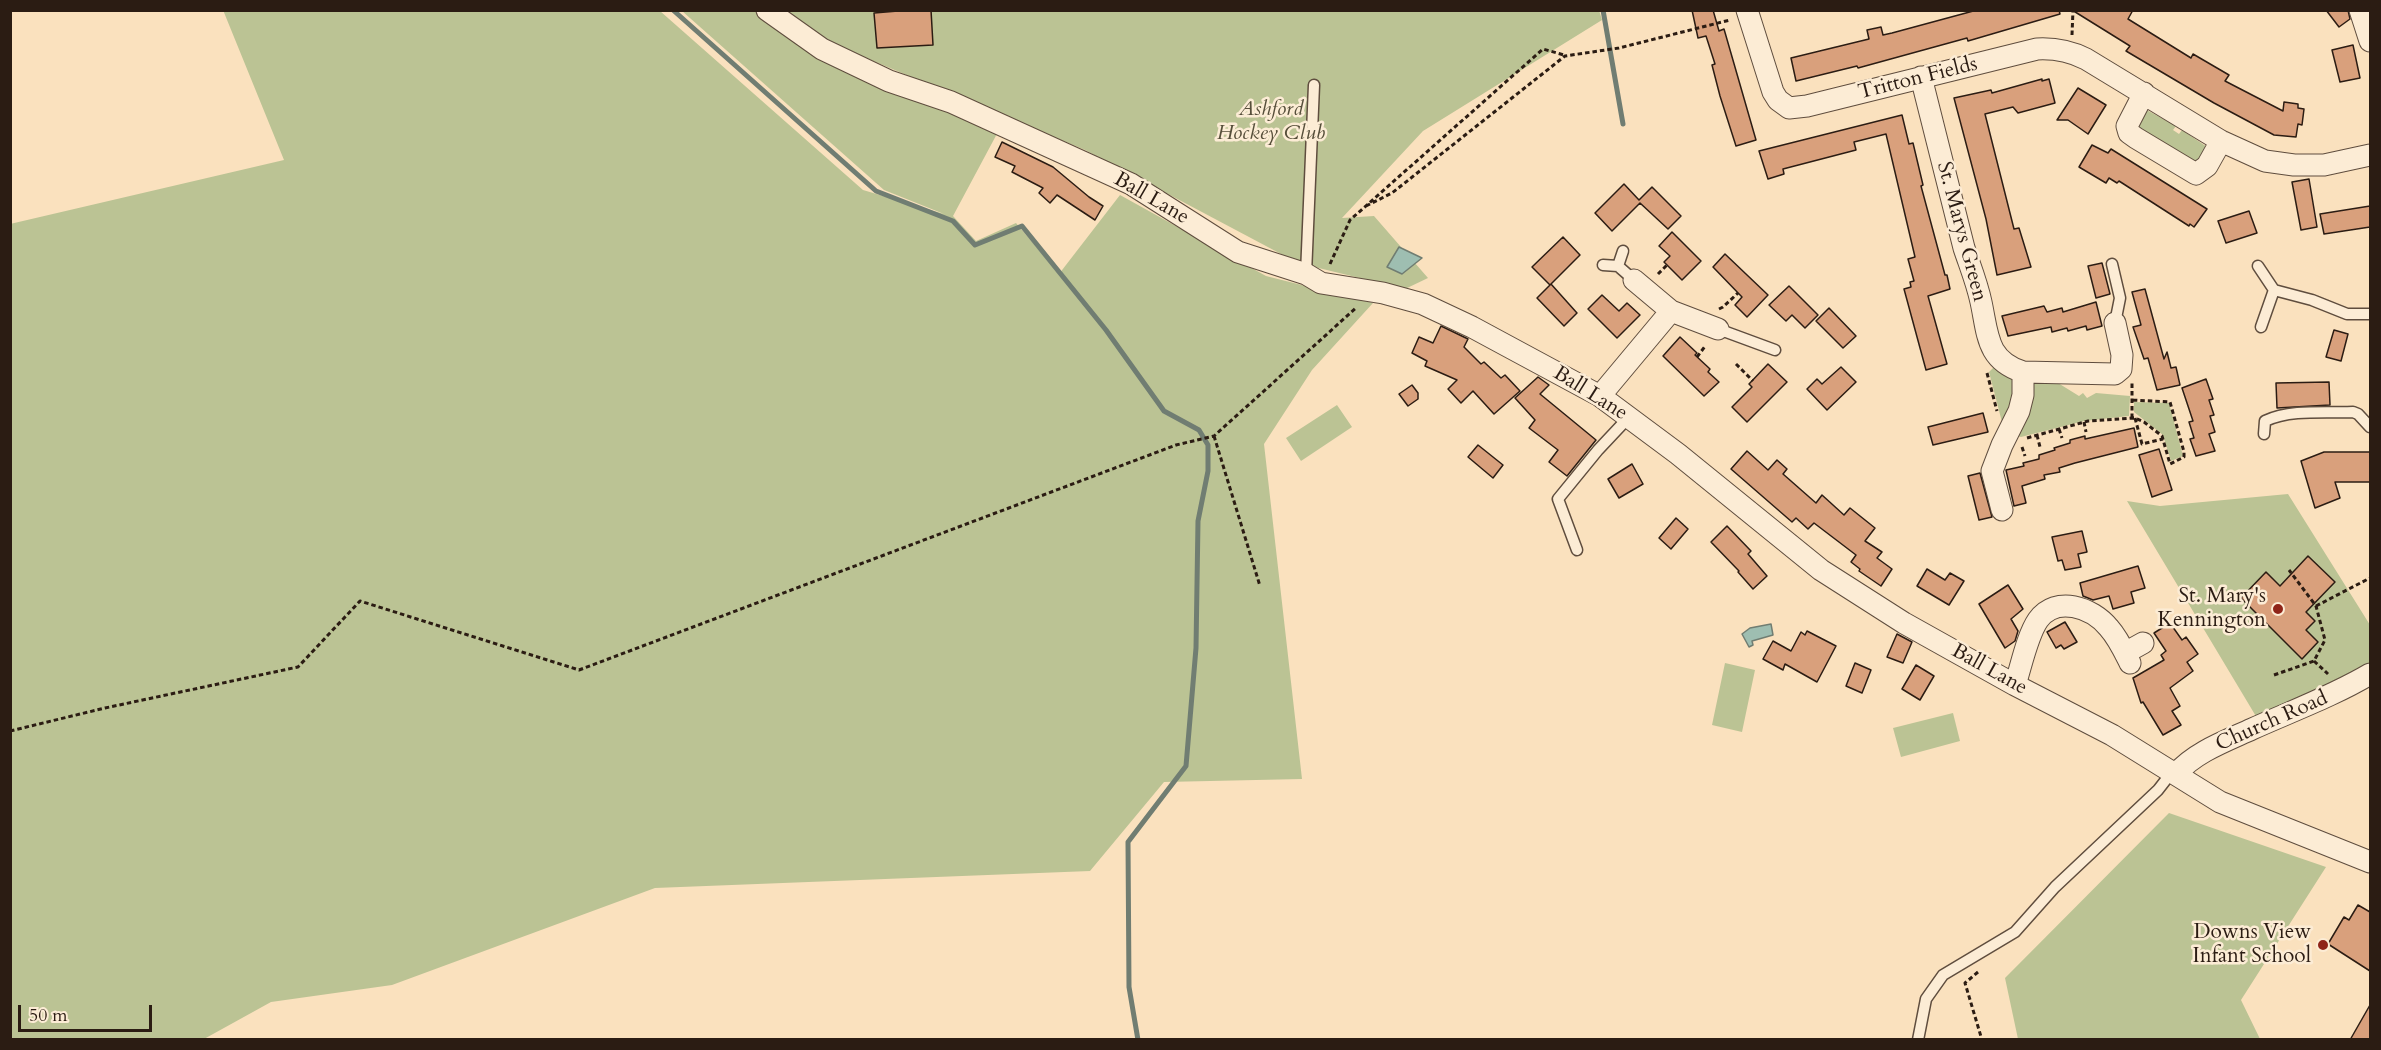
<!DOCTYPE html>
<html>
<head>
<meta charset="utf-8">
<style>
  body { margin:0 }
  #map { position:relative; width:2381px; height:1050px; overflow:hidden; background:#fae1be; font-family:Cardo,serif }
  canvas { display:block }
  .frame { position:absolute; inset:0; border:12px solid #2b1c13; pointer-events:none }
  .scale { position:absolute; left:18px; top:1005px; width:134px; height:27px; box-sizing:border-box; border:3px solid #2b1c13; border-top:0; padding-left:8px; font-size:18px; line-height:21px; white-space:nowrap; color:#2b1c13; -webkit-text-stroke:4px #fcecd5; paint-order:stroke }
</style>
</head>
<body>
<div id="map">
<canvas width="2381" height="1050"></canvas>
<div class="frame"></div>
<div class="scale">50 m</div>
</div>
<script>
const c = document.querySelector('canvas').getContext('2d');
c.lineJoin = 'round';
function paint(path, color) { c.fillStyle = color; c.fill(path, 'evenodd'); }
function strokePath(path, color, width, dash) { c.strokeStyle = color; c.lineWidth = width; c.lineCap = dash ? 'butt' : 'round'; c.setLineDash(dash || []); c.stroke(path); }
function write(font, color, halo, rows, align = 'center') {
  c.font = font + ' Cardo,serif'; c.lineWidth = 5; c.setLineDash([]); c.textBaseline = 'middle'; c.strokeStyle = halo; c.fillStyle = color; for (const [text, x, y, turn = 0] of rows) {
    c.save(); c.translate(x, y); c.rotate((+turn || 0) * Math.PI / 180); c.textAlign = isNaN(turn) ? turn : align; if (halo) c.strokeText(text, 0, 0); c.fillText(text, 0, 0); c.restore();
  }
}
paint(new Path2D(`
  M223,10L660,11L863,190L944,214L884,190L682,11H756L822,61L999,130L953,216L976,241L1016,223L1059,274L1120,195L1266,276L1373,303L1312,370L1264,444L1302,779L1164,782L1090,871L655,888L392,985L271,1002L204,1039H11L10,224L284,160Z
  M1599,10L1602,20L1423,131L1342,218L1374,216L1428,278L1405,289L1298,263L1085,150L840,47L783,11Z
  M2143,108L2176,126L2173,130L2179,134L2182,130L2207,147L2195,167L2134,124Z
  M1994,367L2014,379L2017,385L2003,426L1989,372Z
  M2028,381L2058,383L2079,396L2083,393L2087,398L2096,393L2130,396L2129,416L2084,421L2021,437L2017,436Z
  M2134,402L2169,403L2183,456L2171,461L2163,435L2134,412Z
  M1337,405L1352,427L1301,461L1286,438Z
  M2288,494L2370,625V665L2257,718L2127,501L2160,506Z
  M1725,663L1755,670L1742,732L1712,725Z
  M1953,713L1960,741L1901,757L1893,728Z
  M2169,813L2326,867L2241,1000L2260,1039H2018L2005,978Z`), '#bbc394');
const water = new Path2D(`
  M1399,247L1422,258L1402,274L1387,267Z
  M1771,624L1773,635L1752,641L1753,645L1749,647L1742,634L1750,628Z`);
paint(water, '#9ebeb1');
strokePath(water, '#707d72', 1.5);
strokePath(new Path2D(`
  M673,10L876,191L953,221L975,245L1022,226L1106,330L1164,411L1199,430L1208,445V471L1198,521L1196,648L1186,766L1128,842L1129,987L1138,1040
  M1603,10L1623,124`), '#707d72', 5);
const building = new Path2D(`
  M910,10H931L933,45L877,48L874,13Z
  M1692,10H1713L1719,31L1724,29L1756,140L1736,146L1720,96L1712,65L1715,64L1706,36L1698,38Z
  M1977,10H2059L2060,14L1968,41L1967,38L1858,68L1857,66L1796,81L1791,58L1869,39L1867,30L1881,27L1883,35L1892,33Z
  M2072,10H2133L2128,19L2191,58L2193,54L2229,75L2225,81L2283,111L2284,102L2298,104V108L2304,109L2302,125L2298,124L2296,137L2274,135L2214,103L2126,51L2130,46Z
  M2326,10H2348L2350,19L2339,27Z
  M2353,45L2360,78L2340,82L2332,50Z
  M2042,79V81L2049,79L2055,103L2018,113L2013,107L1985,114L2014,229L2019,228L2031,267L1997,275L1986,219L1954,98L1991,90L1992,93Z
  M2078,88L2106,105L2088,134L2068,120H2057Z
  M1902,115L1909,144L1913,143L1923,185L1921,186L1945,275H1947L1950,289L1928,296L1947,364L1926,370L1904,289L1911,287L1910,282L1914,281L1908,259L1915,257L1886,134L1854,142L1856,150L1783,169L1784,174L1768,179L1759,151Z
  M1002,142L1053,167L1089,197L1103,206L1095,220L1057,195L1050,203L1039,193L1043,188L1012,172L1015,166L995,157Z
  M2092,145L2108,153L2111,149L2207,209L2194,227L2190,224L2189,226L2119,181L2117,183L2109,178L2106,183L2079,167Z
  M2309,179L2317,227L2301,230L2292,182Z
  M1624,184L1639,200L1652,187L1681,216L1668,229L1640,203L1612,231L1595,213Z
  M2370,206V227L2324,234L2320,214Z
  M2249,211L2257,233L2226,243L2218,221Z
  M1672,232L1701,261L1682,280L1664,262L1670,256L1659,246Z
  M1563,237L1580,255L1550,285L1532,267Z
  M1725,254L1768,295L1747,317L1735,305L1742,297L1713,267Z
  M2102,263L2110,294L2096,298L2088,266Z
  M1551,284L1577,313L1564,326L1537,298Z
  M1789,286L1818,315L1805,328L1792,315L1786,321L1769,305Z
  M2145,289L2164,359L2167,352L2171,368L2176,367L2180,385L2157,390L2148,358L2144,359L2133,327L2141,325L2132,292Z
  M1602,295L1619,311L1627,303L1640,315L1617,338L1588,309Z
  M2096,302L2102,326L2087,330L2086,326L2068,331L2067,328L2052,332L2051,327L2008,336L2002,316L2044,306L2047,312L2062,308L2063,312Z
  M1829,308L1856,336L1843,348L1816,321Z
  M1441,326L1468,339L1464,347L1481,364L1484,362L1501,378L1505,375L1520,391L1494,414L1473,391L1461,403L1448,389L1457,380L1425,366L1427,361L1412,353L1419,337L1433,343Z
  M2334,330L2348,334L2341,361L2326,357Z
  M1680,337L1697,353L1695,355L1710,369L1708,372L1719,382L1704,396L1663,356Z
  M1768,364L1787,382L1747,422L1732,407L1752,387L1749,384Z
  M1841,367L1856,382L1827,410L1807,389L1817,379L1822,384Z
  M1538,377L1549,385L1540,394L1596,440L1567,476L1549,462L1558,450L1529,428L1535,420L1515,398Z
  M2206,379L2213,399L2209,400L2214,415L2210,416L2215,432L2209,434L2215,451L2196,456L2190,439L2194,438L2189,422L2193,421L2182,388Z
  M2329,382L2330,405L2277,408L2276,383Z
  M1412,385L1418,393V399L1408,406L1399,394Z
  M1983,413L1988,432L1933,445L1928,427Z
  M2134,428L2138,447L2075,463L2059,468L2060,472L2044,475L2045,479L2022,486L2026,503L2014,506L2006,470L2024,466L2023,463L2039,459V455L2055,450L2054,448L2070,443V440L2085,436V439Z
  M1478,445L1503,465L1493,478L1468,457Z
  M2159,449L2172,490L2152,497L2139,455Z
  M1747,451L1768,470L1777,460L1787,469L1783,474L1816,503L1822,495L1844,515L1850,508L1875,528L1865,541L1882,552L1877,558L1892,569L1881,586L1859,571L1860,569L1851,562L1856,555L1814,523L1808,529L1796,518L1792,522L1731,469Z
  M2324,452H2370V482H2335L2340,498L2315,508L2301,461Z
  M1632,464L1643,484L1619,498L1608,479Z
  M1980,473L1992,517L1979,520L1968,476Z
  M1676,518L1688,529L1671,549L1659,538Z
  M1727,526L1751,551L1748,554L1767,576L1753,589L1738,572L1739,571L1711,542Z
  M2082,531L2087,552L2078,554L2081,567L2065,570L2062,560L2058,561L2052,537Z
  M2308,556L2335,582L2306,612L2315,621L2306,630L2318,642L2302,659L2241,598L2266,572L2280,586Z
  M2138,566L2145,588L2131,592L2134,603L2113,609L2109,596L2093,600L2083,596L2080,583Z
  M1927,569L1945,580L1950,573L1964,581L1949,605L1917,586Z
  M2008,585L2023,609L2011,619L2018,631L2015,641L2005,648L1979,604Z
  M2065,622L2077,642L2064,649L2061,645L2056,648L2047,632Z
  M2170,623L2182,640L2186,637L2198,654L2187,662L2193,671L2170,688L2180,706L2172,711L2181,725L2163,735L2143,702L2141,703L2133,678L2164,660L2161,655L2166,651L2154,633Z
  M1807,631L1836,646L1817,682L1785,664L1783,670L1763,659L1773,641L1791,651L1801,632L1805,635Z
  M1897,634L1912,642L1903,663L1887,657Z
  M1855,663L1871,670L1862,693L1846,686Z
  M1916,665L1934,676L1920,700L1902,689Z
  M2358,905L2370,912V971L2328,944L2344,917L2349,920Z
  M2370,1005V1040H2350Z`);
paint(building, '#d9a07c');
strokePath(building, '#2b1c13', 1.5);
const service = new Path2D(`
  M2112,264L2120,298L2115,323
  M1603,265L1618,266L1634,280
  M1618,266L1623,251
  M2258,266L2274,290L2312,300L2347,314H2370
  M1306,274L1314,85
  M2261,327L2274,290
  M1718,329L1775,350
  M2264,434L2265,421C2291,409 2325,413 2353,412L2358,414L2370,427
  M1577,550L1558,499L1598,450L1629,417
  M1918,1040L1926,999L1943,975L2015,932L2055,887L2158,790L2172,772`);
const minor = new Path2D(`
  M767,10L822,49L889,81L951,102L1131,184L1238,252L1306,274L1321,283L1383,293L1423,304L1472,327L1600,396L1678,454L1821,570L1904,623L2015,685L2112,735L2220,802L2370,862
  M1747,10L1773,92L1778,100L1789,108L1807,106L2037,49C2055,48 2070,51 2086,59L2221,141L2265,161L2294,165H2324L2370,155
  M2360,10L2370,41
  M1921,77L1964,248C1970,266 1977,283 1981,302C1988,334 1986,360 2023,372L2115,374L2121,369L2122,355L2115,323
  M2144,93L2127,126L2129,133L2136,138L2196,174L2207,166L2221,141
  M1634,280L1671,311L1718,329
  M1600,396L1671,311
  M2002,510L1992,471L2002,445L2019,411L2023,395V372
  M2125,653L2143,643
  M2015,685C2021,667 2027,636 2038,620C2056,595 2092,607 2109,628C2118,638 2124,651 2130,663
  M2176,774C2195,752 2226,741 2252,729C2292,711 2333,696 2370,674`);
strokePath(service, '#5f4d3e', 13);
strokePath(minor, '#5f4d3e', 23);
strokePath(new Path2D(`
  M2072,35L2073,10
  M1366,206L1392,193L1565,56L1619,48L1730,20
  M1330,264L1350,220L1543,49L1564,55
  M1658,274L1667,265
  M1719,309L1723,307L1738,293
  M1697,357L1706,345
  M1736,364L1753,381
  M1987,373L1997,411
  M2132,418V383
  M2135,418L2142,444L2163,439
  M2084,422L2086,432
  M2059,429L2062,438
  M2037,435L2040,447
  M1214,436L1260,586
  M2027,438L2088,421L2135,418L2144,422L2162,436L2170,464L2184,457V452L2170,402L2132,400
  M2022,447L2025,456
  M2316,606L2370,578
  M2314,661L2328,674
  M2274,675L2314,661L2325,640L2316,606L2289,570
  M10,731L105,708L298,667L360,601L579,670L1176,445L1214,436L1357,307
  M1978,972L1965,983L1982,1040`), '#2b1c13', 3, [4.5, 3]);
strokePath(service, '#fcecd5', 10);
strokePath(minor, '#fcecd5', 21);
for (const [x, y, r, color] of [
  [2278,609,6,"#8f2418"],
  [2323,945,6,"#8f2418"]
]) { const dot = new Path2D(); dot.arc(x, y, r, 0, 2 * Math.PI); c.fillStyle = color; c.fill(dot); strokePath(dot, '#fcecd5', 2); }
write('21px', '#2b1c13', '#fcecd5', [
  ["Tritton Fields",1918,79,-14],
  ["Ball Lane",1151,199,30],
  ["St. Marys Green",1961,232,75],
  ["Ball Lane",1590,394,32],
  ["Ball Lane",1989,670,29],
  ["Church Road",2272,722,-24]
]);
write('italic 21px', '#564e3a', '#fcecd5', [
  ["Ashford",1271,110],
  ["Hockey Club",1271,134]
]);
write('21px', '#2b1c13', '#fcecd5', [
  ["St. Mary's",2266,597],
  ["Kennington",2266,621],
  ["Downs View",2311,933],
  ["Infant School",2311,957]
], 'right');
</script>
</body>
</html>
